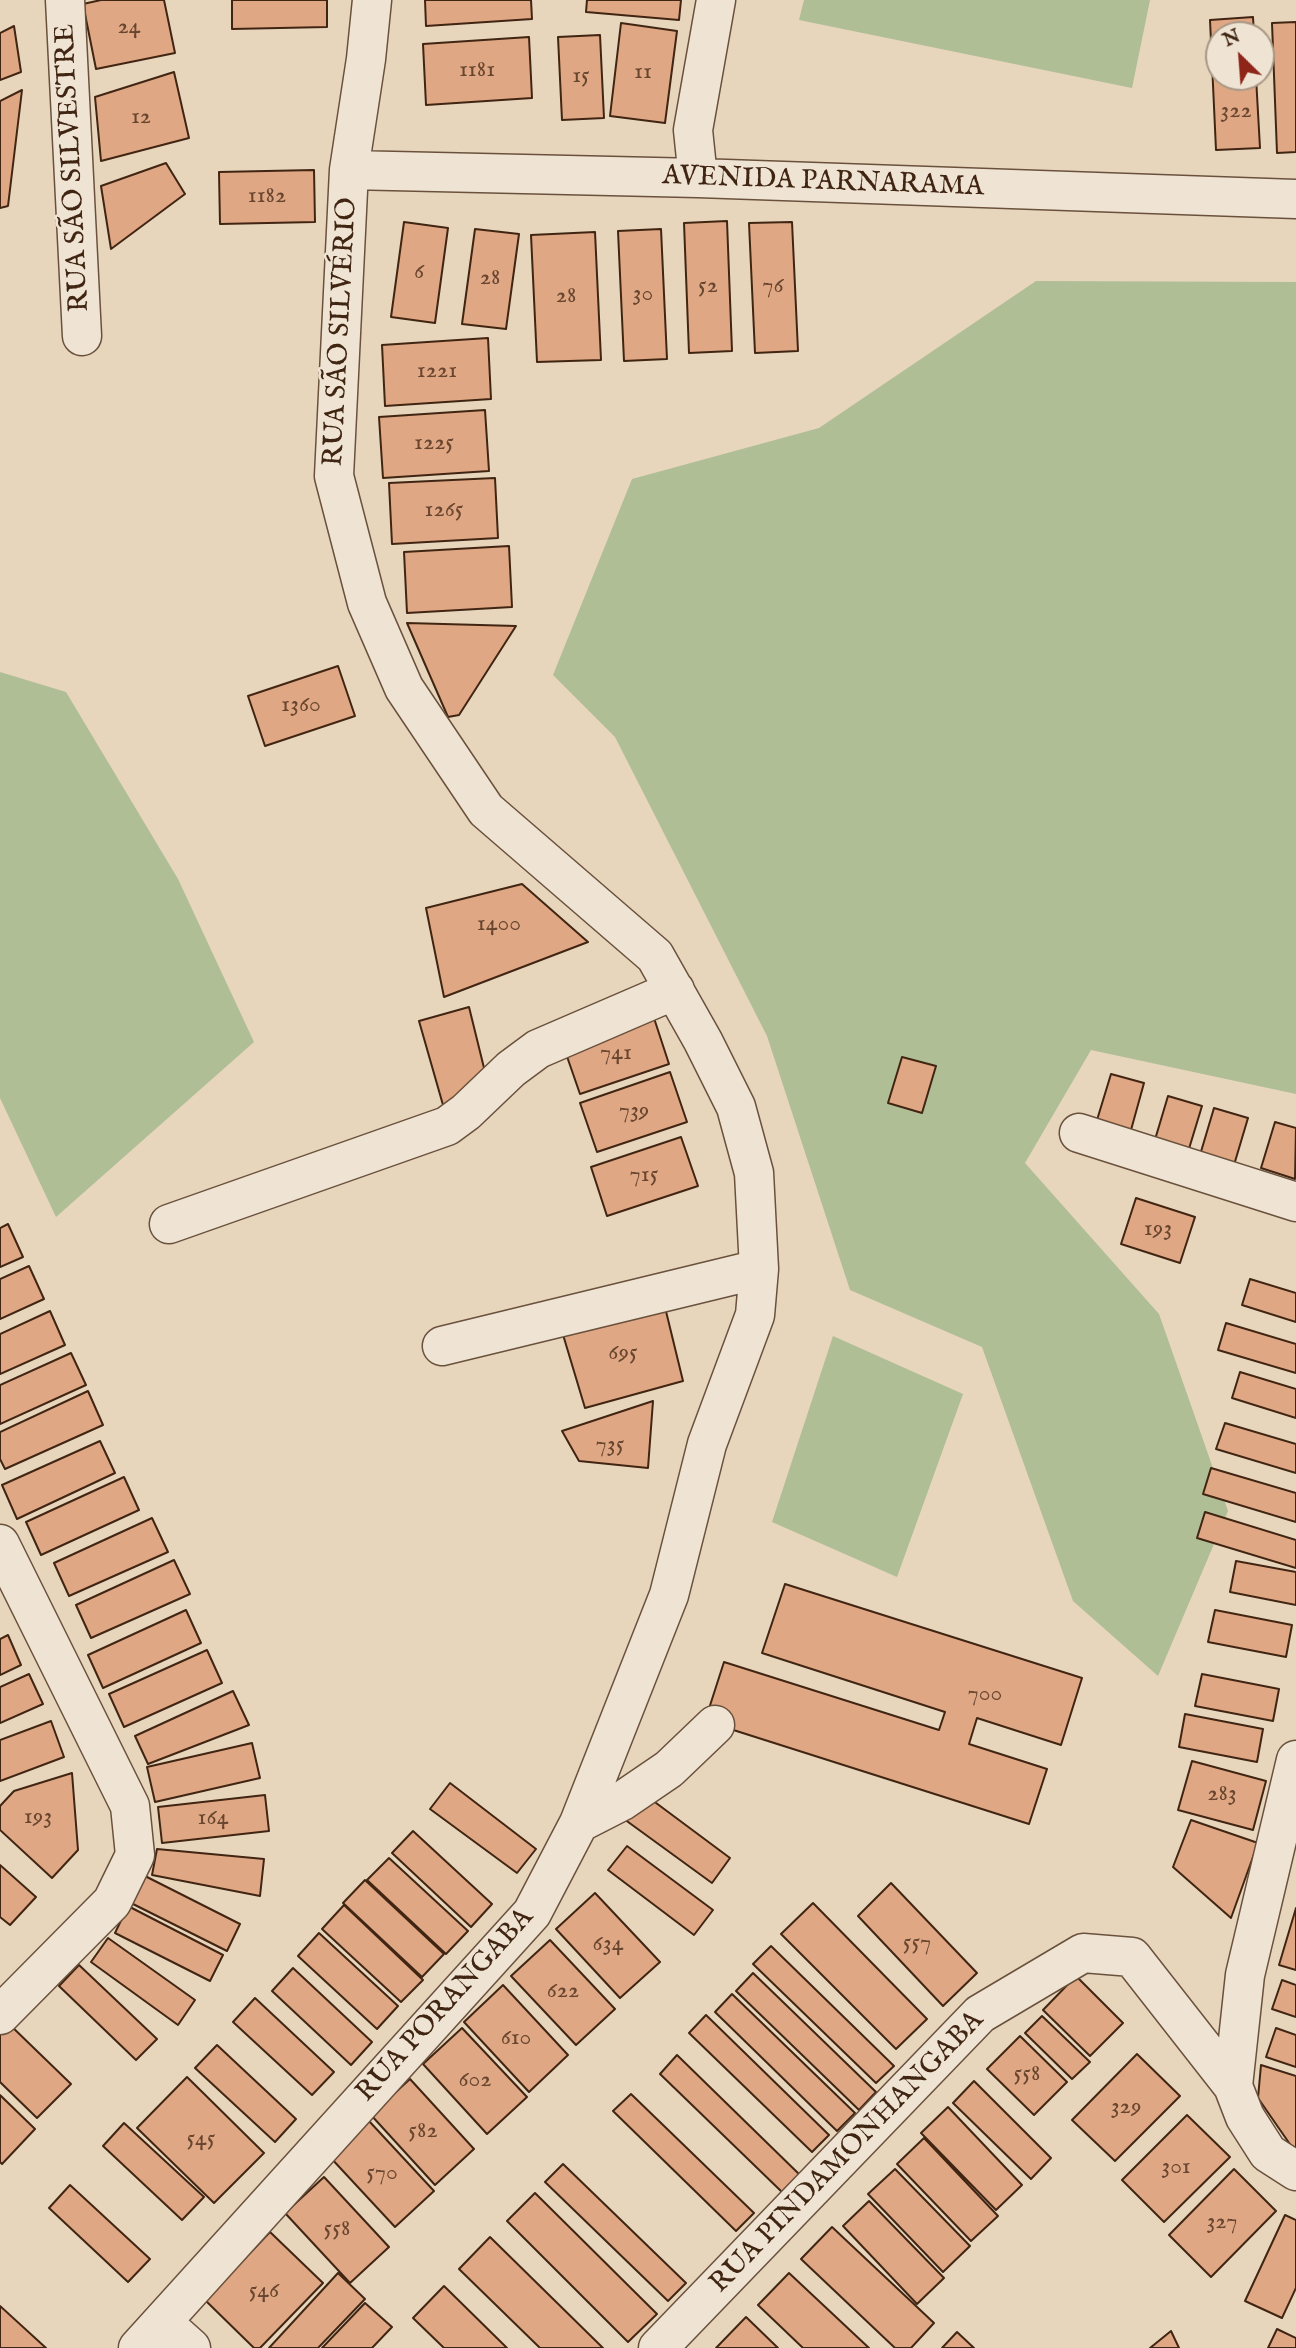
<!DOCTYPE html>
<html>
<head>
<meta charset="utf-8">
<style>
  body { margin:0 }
  #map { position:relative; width:1296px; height:2348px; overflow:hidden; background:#e7d5bc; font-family:"IM FELL English",serif }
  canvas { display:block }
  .north { position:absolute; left:1205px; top:21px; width:70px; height:70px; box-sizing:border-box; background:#efe4d3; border:2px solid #a99886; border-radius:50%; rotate:335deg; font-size:19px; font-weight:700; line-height:28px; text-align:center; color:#412513 }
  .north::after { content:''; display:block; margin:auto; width:24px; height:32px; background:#8f2418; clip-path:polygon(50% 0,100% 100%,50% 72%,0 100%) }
</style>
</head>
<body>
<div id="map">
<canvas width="1296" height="2348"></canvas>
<div class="north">N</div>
</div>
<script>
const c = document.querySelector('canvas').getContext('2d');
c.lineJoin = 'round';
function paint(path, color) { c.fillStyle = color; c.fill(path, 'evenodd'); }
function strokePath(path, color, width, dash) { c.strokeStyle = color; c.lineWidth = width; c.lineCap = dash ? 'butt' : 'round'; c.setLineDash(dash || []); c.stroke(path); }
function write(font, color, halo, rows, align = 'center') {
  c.font = font + ' "IM FELL English",serif'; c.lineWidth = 5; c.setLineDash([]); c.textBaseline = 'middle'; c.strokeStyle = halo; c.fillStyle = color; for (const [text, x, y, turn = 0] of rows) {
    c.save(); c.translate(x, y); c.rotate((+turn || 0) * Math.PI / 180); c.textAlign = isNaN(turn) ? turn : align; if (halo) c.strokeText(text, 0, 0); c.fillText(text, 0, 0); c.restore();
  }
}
paint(new Path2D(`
  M804,0H1150L1132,88L799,20Z
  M1036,281L1296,282V1094L1091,1050L1025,1163L1159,1314L1228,1511L1158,1676L1073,1601L982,1347L850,1290L767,1036L615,737L553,675L632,479L819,428Z
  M0,672L66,692L178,879L254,1042L56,1217L0,1098Z
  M833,1336L963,1394L897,1577L772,1522Z`), '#afbe95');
const building = new Path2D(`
  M101,0H164L175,53L96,69L83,4Z
  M232,0H327V27L232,29Z
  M425,0H531L532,19L426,26Z
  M587,0H681L679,20L586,12Z
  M1253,17L1254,35H1219V77H1256L1260,148L1216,150L1210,20Z
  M1296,22V152L1277,153L1272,23Z
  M621,23L677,31L665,123L610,116Z
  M14,26L21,72L0,80V33Z
  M600,35L604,118L562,120L558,37Z
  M529,37L532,98L426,105L423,44Z
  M174,72L189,138L101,161L95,97Z
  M22,90L8,206L0,208V101Z
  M166,163L185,194L111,249L101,186Z
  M314,170L315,222L220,224L219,172Z
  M727,221L732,351L689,353L684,223Z
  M404,222L448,228L435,323L391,317Z
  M792,222L798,351L755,353L749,223Z
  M475,229L519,234L506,329L462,324Z
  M661,229L667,359L624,361L618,231Z
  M595,232L601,360L537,362L531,235Z
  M488,338L491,399L385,406L382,345Z
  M485,410L489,471L383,478L379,417Z
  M495,478L498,538L392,544L389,483Z
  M509,546L512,607L407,613L404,552Z
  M407,623L516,626L459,715L448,717Z
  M338,666L355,716L265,746L248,696Z
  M522,884L588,942L444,997L426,908Z
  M469,1007L485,1072L445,1112L419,1021Z
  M653,1015L669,1064L580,1094L563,1045Z
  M902,1057L936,1066L922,1113L888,1103Z
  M670,1072L687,1122L597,1152L580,1103Z
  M1111,1074L1144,1083L1131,1130L1097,1120Z
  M1168,1096L1202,1106L1188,1152L1154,1143Z
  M1214,1108L1248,1118L1234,1165L1200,1155Z
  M1275,1122L1296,1128L1295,1179L1261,1168Z
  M681,1137L698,1186L607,1216L591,1167Z
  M1136,1198L1195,1217L1180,1263L1121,1244Z
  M8,1224L23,1257L0,1267V1228Z
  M29,1266L44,1299L0,1319V1279Z
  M1250,1279L1296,1293V1322L1242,1305Z
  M663,1299L683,1381L585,1408L561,1328Z
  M50,1311L65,1345L0,1374V1334Z
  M1226,1323L1296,1344V1373L1218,1350Z
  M71,1353L86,1385L0,1424V1385Z
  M1240,1372L1296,1389V1418L1232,1398Z
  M88,1391L103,1425L5,1469L0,1459V1432Z
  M653,1401L648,1468L579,1461L562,1431Z
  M1225,1423L1296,1444V1473L1216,1449Z
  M100,1441L115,1473L17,1519L2,1485Z
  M1211,1468L1296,1493V1522L1203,1494Z
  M124,1477L139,1510L41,1555L26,1522Z
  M1205,1512L1296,1540V1568L1197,1538Z
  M152,1518L168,1552L69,1596L54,1563Z
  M174,1560L190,1594L91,1638L76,1605Z
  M1236,1561L1296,1572V1605L1230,1592Z
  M785,1584L1082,1678L1061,1745L977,1718L969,1744L1047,1769L1029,1824L705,1721L724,1662L939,1730L945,1712L762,1653Z
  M186,1610L201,1643L103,1688L88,1655Z
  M1215,1610L1292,1625L1286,1657L1208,1642Z
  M8,1635L21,1665L0,1675V1639Z
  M207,1650L222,1683L124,1727L109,1694Z
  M29,1674L43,1704L0,1723V1687Z
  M1202,1674L1279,1689L1273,1721L1195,1706Z
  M233,1691L249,1725L148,1764L135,1736Z
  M1185,1714L1263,1729L1257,1762L1179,1747Z
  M51,1721L64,1757L0,1781V1740Z
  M252,1743L260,1778L155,1802L147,1767Z
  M1192,1761L1266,1781L1253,1830L1178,1810Z
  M72,1773L78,1850L52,1878L0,1830V1806L14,1791Z
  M450,1783L536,1849L517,1873L430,1809Z
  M644,1794L730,1858L712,1883L624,1819Z
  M265,1795L269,1831L162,1843L158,1807Z
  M1191,1820L1258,1843L1231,1918L1173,1867Z
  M413,1831L492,1904L471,1927L392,1853Z
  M627,1846L713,1910L694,1935L608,1870Z
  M157,1849L264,1859L260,1896L152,1875Z
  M389,1858L468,1931L446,1954L367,1880Z
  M0,1865L36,1897L10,1925L0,1917Z
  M145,1876L240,1924L227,1951L131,1903Z
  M365,1880L444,1954L422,1977L343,1903Z
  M891,1883L977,1973L943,2006L858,1916Z
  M595,1893L660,1962L620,1998L556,1929Z
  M813,1903L927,2019L896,2049L781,1934Z
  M344,1905L423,1980L401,2002L322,1929Z
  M128,1906L223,1955L210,1981L115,1933Z
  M1296,1908V1970L1279,1965Z
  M319,1933L398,2006L377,2029L298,1956Z
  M108,1938L195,2000L178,2025L91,1962Z
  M550,1940L615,2009L576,2045L511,1976Z
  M771,1946L894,2066L876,2083L753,1964Z
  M79,1965L157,2039L136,2060L59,1986Z
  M293,1968L372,2042L351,2065L272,1991Z
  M753,1973L876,2092L859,2110L736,1991Z
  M1076,1976L1123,2023L1090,2056L1043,2010Z
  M1282,1980L1296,1985V2017L1272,2009Z
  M503,1985L568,2055L529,2092L464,2022Z
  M732,1994L855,2113L837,2131L715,2012Z
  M255,1998L334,2072L312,2095L233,2022Z
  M706,2015L829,2135L812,2152L689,2033Z
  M1042,2016L1090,2062L1072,2079L1025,2033Z
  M7,2022L71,2084L37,2118L0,2082V2029Z
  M462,2028L527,2097L487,2134L423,2064Z
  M1276,2028L1296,2035V2067L1266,2057Z
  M1020,2036L1067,2082L1034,2115L987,2069Z
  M217,2045L296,2119L275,2142L195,2068Z
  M1137,2054L1180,2096L1115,2161L1072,2120Z
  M677,2055L800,2175L783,2193L660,2074Z
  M1261,2065L1296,2076V2153L1258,2098Z
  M187,2077L264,2153L214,2203L137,2128Z
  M410,2079L474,2149L435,2185L371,2115Z
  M974,2081L1051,2158L1031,2179L953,2103Z
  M631,2094L754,2213L736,2231L613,2111Z
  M0,2095L35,2129L2,2164L0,2162Z
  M948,2107L1022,2185L996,2210L921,2133Z
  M1187,2115L1230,2157L1164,2222L1122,2180Z
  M369,2121L434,2191L395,2227L330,2157Z
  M124,2123L204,2197L182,2220L103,2146Z
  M924,2138L998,2216L971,2241L897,2164Z
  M563,2164L686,2283L668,2301L545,2182Z
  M895,2169L970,2246L943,2272L868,2194Z
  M1234,2169L1276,2211L1211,2277L1169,2235Z
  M324,2177L389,2247L350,2283L285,2213Z
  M70,2185L150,2259L128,2282L49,2208Z
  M535,2193L657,2314L628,2342L507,2221Z
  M869,2201L944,2278L917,2304L843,2226Z
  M1285,2215L1296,2220V2288L1282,2318L1245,2301Z
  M832,2227L934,2323L911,2348H895L801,2259Z
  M270,2232L323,2283L260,2348H254L205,2300Z
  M490,2237L603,2348H540L459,2269Z
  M338,2273L365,2299L318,2348H269Z
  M789,2273L869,2348H803L758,2305Z
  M444,2286L507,2348H444L413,2318Z
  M365,2303L392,2327L372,2348H322Z
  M0,2306L46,2348H0Z
  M746,2317L778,2348H716Z
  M1277,2329L1296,2338V2348H1268Z
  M1171,2331L1179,2348H1150Z
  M957,2332L974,2348H942Z`);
paint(building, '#e0a784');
strokePath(building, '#412513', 2);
const minor = new Path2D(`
  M65,0L82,336
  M349,170L698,178L1296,199
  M698,178L693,130L716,0
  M1079,1133L1296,1202
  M169,1224L447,1126L466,1112L511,1069L538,1049L675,990
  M442,1346L759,1269
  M0,1544L130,1806L135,1855L112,1902L0,2015
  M579,1823L622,1801L669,1769L715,1725
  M1233,2086L1245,1975L1296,1760
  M162,2322L191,2348
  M138,2348L532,1913L579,1823L669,1595L707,1444L755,1315L759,1269L754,1173L736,1107L703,1041L655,956L486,810L404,688L367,603L334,476L349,170L366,59L372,0
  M658,2348L980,2014L1083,1953L1132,1957L1233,2086L1245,2117L1268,2153L1296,2171`);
strokePath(minor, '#6a513d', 41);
strokePath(minor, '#efe4d3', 38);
write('24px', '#69462f', null, [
  ["24",129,28],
  ["1181",477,71],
  ["11",643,73],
  ["15",581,77],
  ["322",1236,112],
  ["12",141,118],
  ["1182",267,197],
  ["6",419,273],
  ["28",490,279],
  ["52",708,287],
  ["76",773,287],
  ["30",643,295],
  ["28",566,297],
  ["1221",437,372],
  ["1225",434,444],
  ["1265",444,511],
  ["1360",301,706],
  ["1400",499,925],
  ["741",616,1054],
  ["739",634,1112],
  ["715",644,1176],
  ["193",1158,1230],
  ["695",623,1354],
  ["735",610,1446],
  ["700",985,1695],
  ["283",1222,1795],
  ["193",38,1818],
  ["164",213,1819],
  ["557",917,1944],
  ["634",608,1945],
  ["622",563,1992],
  ["610",516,2039],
  ["558",1027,2075],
  ["602",475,2081],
  ["329",1126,2108],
  ["582",423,2132],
  ["545",201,2140],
  ["301",1176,2168],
  ["570",382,2174],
  ["327",1222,2223],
  ["558",337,2230],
  ["546",264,2292]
]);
write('28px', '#412513', '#efe4d3', [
  ["RUA SÃO SILVESTRE",74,168,-93],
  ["AVENIDA PARNARAMA",823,183,2],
  ["RUA SÃO SILVÉRIO",342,332,-87],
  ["RUA PORANGABA",446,2006,-48],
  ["RUA PINDAMONHANGABA",848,2153,-46]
]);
</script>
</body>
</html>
